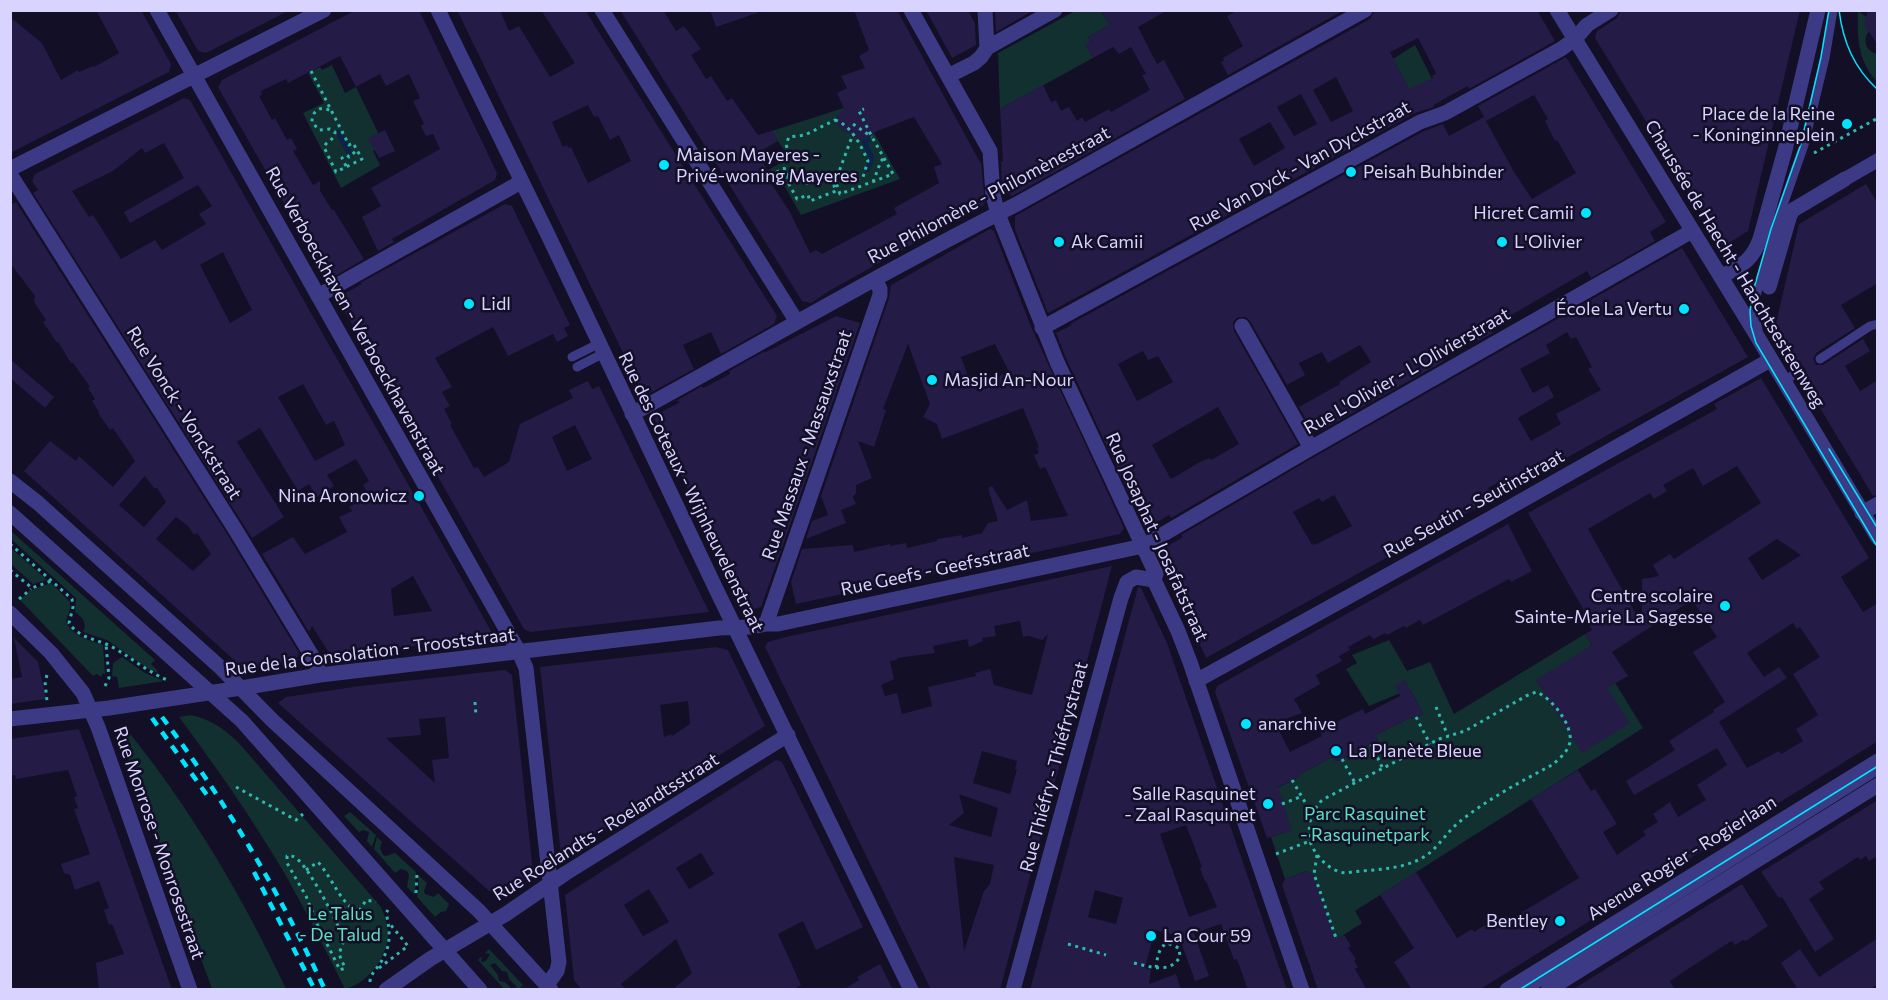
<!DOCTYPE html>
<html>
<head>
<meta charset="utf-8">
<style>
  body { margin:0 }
  #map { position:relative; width:1888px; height:1000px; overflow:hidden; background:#130f26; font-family:Commissioner,sans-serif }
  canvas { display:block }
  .frame { position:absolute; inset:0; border:12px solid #d9d4ff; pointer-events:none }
</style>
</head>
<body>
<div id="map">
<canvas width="1888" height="1000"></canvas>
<div class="frame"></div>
</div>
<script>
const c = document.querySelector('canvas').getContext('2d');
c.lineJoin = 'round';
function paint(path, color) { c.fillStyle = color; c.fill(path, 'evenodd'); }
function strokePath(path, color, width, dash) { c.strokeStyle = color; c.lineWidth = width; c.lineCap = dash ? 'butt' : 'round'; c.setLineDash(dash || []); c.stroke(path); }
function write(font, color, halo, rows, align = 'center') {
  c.font = font + ' Commissioner,sans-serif'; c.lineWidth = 5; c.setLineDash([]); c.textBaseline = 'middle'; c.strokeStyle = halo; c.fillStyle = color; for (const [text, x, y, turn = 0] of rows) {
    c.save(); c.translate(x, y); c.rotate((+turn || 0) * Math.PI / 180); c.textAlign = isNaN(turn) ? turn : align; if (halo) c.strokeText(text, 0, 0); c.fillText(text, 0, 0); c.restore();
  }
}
paint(new Path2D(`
  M1075,11H1101L1104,16L1117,21L1088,37L1091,42L1086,45L1093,58L1000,109L998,53Z
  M1858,11L1869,19L1871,29C1862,38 1864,50 1877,54V82C1858,61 1857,38 1858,11Z
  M1415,45L1437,89L1436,90L1441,101L1427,108L1409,89L1393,59Z
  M332,65L345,93L356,87L384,145L373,151L380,165L379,166L341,188L303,113L324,103L308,73L320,67L322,70Z
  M853,105L865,117L900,179L801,215L778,175L765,183L760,175L782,162L784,150L778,141L764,149L756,136Z
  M11,531L155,660L151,664L157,670L158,673L150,670L107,640L83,632C88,623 82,617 75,612L76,598L11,539Z
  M11,548L47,580L33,584L11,564Z
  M51,583L70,602V609L66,621C71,636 89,640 103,645L105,674L103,673L101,677L97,674L93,676L20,600L29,591Z
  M1585,634L1643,728L1355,911L1362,923L1336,940L1313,875L1307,871L1285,879L1271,837L1291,830L1277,788L1299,777L1298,775L1332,757L1338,761L1376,741L1378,740L1376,735L1411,717L1412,719L1423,714L1410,689L1369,706L1346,669L1357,663L1352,655L1389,640L1407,671L1430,662L1454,714Z
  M122,657L145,673L164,681L119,688L117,677L112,676L113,663Z
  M190,715C209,718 224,729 238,742L381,907C385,916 388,926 388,935C387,958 367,984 345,989C326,951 307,913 286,876C254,821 217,768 179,717Z
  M127,730C191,809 243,897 286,989H212L126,751L123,739Z
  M350,812L376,835L372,847L367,841L369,832L363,830L359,832L344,816Z
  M377,837L382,842L380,848L383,855L386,856L395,853L416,872L415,895L407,887L409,875L407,871L401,869L395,873L374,849Z
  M418,875L427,883L424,891L425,894L434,897L438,893L449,904L446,911L441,912L435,917L417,897L419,889Z
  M489,949L523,985L519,989H512L517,987L509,979L507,972L502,971L495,963L490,965L498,975L499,981L505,982L512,989H504L478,960L482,956L481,962L486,961L490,954L485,953Z`), '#12302f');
strokePath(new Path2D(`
  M338,132L349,153
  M867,170L872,158L864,142L868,140`), '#0c2248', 5);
paint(new Path2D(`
  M96,10H141L171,64L169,72L10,153V17L42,43L61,80L78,70L79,72L93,66L94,67L119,53Z
  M175,10H290L206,53L198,51Z
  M356,10H419L497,173L495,180L392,239L394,242L378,251L362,217L381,206L371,188L440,149L433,134L426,136L421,126L424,124L413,101L420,98L409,74L386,86L380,74L356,87L340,56L288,83L286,79L261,91L262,95L259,96L272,120L275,118L287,140L291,138L297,149L293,151L313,185L320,181V191L332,210H334L364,259L335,276L323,272L218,87L222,80Z
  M457,10H500L509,31L519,26L550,77L575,63L541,10H585L777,316L774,324L721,354L711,332L683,345L694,369L650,393L641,390ZM588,105L594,117L598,116L610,140L619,135L631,161L588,183L571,147L568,148L567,145L563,147L552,122Z
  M620,10H663L676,31L684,26L701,49L691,55L706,79L711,76L727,101L732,98L758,135L772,131L778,140L757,153L768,171L764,173L790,212L810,253L816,250L822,254L897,214L894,208L939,183L934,167L942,164L914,117L877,131L865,140L860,139L842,130L836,123L837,116L844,109L837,93L847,88L841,76L865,68L859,56L869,50L854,10H897L981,164L985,202L983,205L829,291L811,303L802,301Z
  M710,10H757V13L716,27Z
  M926,10H968L975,24L976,45L952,58Z
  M995,10H1034L996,32Z
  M1101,10H1168L1138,27L1157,64L1164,60L1185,99L1012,196L1002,189L1001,162L1003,161L1000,109L1043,85L1051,102L1056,100L1061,111L1069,107L1077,121L1082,117L1085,122L1109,109L1111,112L1150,90L1142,75L1146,74L1131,47L1119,54L1113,47L1093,58L1085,45L1091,42L1088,37L1109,25Z
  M1238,10H1344L1228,75L1221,62L1224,61L1223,58L1243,46L1227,16Z
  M1375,10H1537L1555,41L1469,89L1468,86L1433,105L1434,107L1415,113L1048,313L1015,230V216L1370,19ZM1418,38L1436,73L1432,76L1433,78L1409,89L1390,52ZM1336,77L1353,111L1331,122L1313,90ZM1301,94L1317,124L1294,136L1277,107ZM1270,122L1285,148L1254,166L1239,139Z
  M1621,10H1800L1748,231L1723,247L1595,38L1597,31L1617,18Z
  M1868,10H1878V45L1864,25Z
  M1566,57L1666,222L1650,232L1655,241L1591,278L1587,271L1489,328L1493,333L1478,341L1475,335L1441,355L1444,361L1324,429L1309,425L1299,407L1340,384L1339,382L1371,362L1360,345L1328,363L1322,352L1299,363L1305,375L1287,385L1250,321L1246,317H1238L1233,322L1234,331L1298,444L1171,518L1169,515L1149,527L1143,524L1066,358L1056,333L1072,325L1070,324L1424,131L1443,124L1449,136L1484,117L1478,106ZM1534,95L1548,119L1545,121L1555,141L1557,140L1576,173L1532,199L1514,172L1486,121ZM1143,351L1148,360L1158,356L1173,382L1137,401L1118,364ZM1218,407L1239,444L1211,460L1210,458L1200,462L1171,479L1152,445Z
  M184,98L190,100L445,549L491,631L487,637L331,656L312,626L309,632L262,554L293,537L305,554L347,532L339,517L352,511L349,507L369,496L363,485L369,481L356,459L327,475L334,486L317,497L309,484L298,491L260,428L237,442L284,517L252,538L33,193L38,190L32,181L35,174ZM164,143L184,178L124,212L130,223L198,185L212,206L199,214L206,224L162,250L155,240L121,259L93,215L89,217L72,191L113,171L142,148L145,153ZM223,252L252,310L230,323L200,265ZM303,384L326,425L334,421L345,445L315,461L278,397ZM413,576L432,611L394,616L391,589Z
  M385,130L395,151L379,158L368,138Z
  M1866,184L1878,204V283L1841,305L1855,328L1816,353L1813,359L1816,365H1823L1863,339L1870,351L1845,366L1860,391L1878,380V494L1873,496L1802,378L1806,373L1805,368L1800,365L1795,366L1774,332L1799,224Z
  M16,202L227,534L299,653L296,660L243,668L24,471L50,441L76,461L79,456L113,487L135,461L113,428L110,430L98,413L99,412L92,401L95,399L88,388L90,387L73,363H71L58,342L57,343L43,322L46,320L34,302L35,296L10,263V205ZM145,476L154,488H157L166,502L144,527L119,505ZM176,517L188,526L194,535L197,533L211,554L193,571L156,539Z
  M505,204L512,206L570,325L564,328L568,336L557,342L553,334L508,356L493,327L435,358L452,387L442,392L450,406L444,409L452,424L450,425L474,468L478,467L484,477L509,462L520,424L573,398L569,390L588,381L592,389L599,386L709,612L530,632L524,629L340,303L342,295L362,284L360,283ZM575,425L592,459L567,471L552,437Z
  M990,229L994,231L1032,329L1124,528L1120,534L796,604L791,582L802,549L853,545L854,552L890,544V546L906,543L907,548L937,541V539L962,535V538L982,533L988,523L998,521L988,488L992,486L1007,510L1027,500L1031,521L1068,516L1045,467L1040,469L1034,455L1039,453L1037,448L1039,447L1023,408L942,439L937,424L923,417L930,404L908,344L883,409L886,410L874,447L858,441L872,478L856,485V493L853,497L856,504L841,510L846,523L806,539L812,521L828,515L821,496L889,298L891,285ZM995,344L1009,372L972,387L961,357Z
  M1682,248L1748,357L1514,487L1508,477L1488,488L1494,498L1206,658L1157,552L1183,537L1181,535L1316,456ZM1567,332L1571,339L1576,337L1592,367L1588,369L1601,390L1556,414L1561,424L1531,441L1518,418L1554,397L1548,385L1533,393L1520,369L1550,353L1546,345ZM1334,495L1352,526L1315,545L1314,543L1312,545L1293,512L1319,498L1322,502Z
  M836,316L860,323L782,548L773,552L781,551L761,607L751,610L745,606L733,582L660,432L655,420L656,415L680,402L676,401L702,386L703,388L730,374L729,371L765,351L764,353Z
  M10,359L54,397L45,408L10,378Z
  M1761,378L1869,558L1841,577L1863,612L1878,603V741L1479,990H1412L1394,962L1414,948L1380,895L1416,872L1457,938L1472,929L1474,932L1498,917L1500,920L1507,916L1509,920L1579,878L1531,799L1578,770L1591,791L1595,789L1617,824L1603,832L1617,855L1646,835L1643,831L1658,822L1653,814L1670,802L1678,817L1706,800L1697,785L1727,765L1717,748L1634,795L1626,781L1675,750L1669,741L1714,712L1717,718L1713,710L1725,702L1693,652L1717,637L1692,600L1612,652L1628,676L1607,688L1630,723L1582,753L1536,680L1592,645L1585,634L1592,630L1588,623L1590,621L1528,513L1717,409L1714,404ZM1737,466L1761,503L1674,559L1670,554L1653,565L1659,576L1642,579V625L1588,529L1650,493L1654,499L1667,491L1663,485L1693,468L1703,486ZM1777,539L1801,555L1762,580L1748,558ZM1793,623L1797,629L1800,627L1820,657L1793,674L1818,715L1796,729L1803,741L1781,754L1779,751L1747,768L1719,722L1787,678L1779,667L1764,677L1747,653Z
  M1508,524L1532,571L1511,582L1509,579L1423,625L1420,620L1406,628L1404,626L1387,635L1385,633L1373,639L1370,635L1348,647L1350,650L1339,656L1342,661L1316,675L1320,684L1294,699L1302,713L1275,723L1290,752L1322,736L1320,731L1326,727L1363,709L1365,714L1400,696L1395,685L1405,680L1423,714L1412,719L1411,717L1376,735L1378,740L1337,761L1335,762L1332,757L1298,775L1299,777L1278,787L1292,830L1267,838L1215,692L1217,686Z
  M1112,566L1000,990H931L765,647L768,642L786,637ZM1020,621L1023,637L1028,636L1042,640L1048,634L1032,695L994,685L990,669L975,673L976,676L928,687L932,706L902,714L897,693L885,696L881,685L894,679L890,661L897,660V658L935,653L933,646L967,639L969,647L983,641L982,638L996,636L994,626ZM982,751L1017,761L1015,769H1017L1010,794L973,783ZM959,794L998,808L991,837L949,825L964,813ZM954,857L994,865L990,884L984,891L964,951Z
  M1138,587L1141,588L1167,643L1287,990H1248L1237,959L1234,960L1221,924L1194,933L1209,976L1195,981L1179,936L1155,930L1145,968L1151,970L1149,984L1176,974L1181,990H1030ZM1186,825L1202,867L1200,868L1205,882L1206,881L1217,907L1189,917L1160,834ZM1095,890L1123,898L1116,924L1088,917Z
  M14,638L38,662L46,699L10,704V679L22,677Z
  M716,647L728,650L765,726L620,819L604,823L607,827L561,856L540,667ZM688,701L690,724L672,736L671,734L664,737L660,705Z
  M505,670L512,675L533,872L531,876L497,898L278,703L286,697L360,686ZM445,717L449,758L432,760L435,783L386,738L421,735L419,719Z
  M79,729L118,836L172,990H99L96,963L124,954L112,924L109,925L104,910L109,908L99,881L75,890L70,875L64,873L61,864L90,854L74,809L78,808L74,797L77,796L68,770L16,779L15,775H10V739Z
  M776,760L782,762L863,927L816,950L803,921L778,934L801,985L793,990H672L692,973L676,939L621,984L626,990H582L574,980L565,895ZM701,853L714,874L689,889L676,868ZM649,889L669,922L643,936L624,905Z
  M1878,800V856L1869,861L1866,856L1860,860L1858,857L1819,882L1824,889L1809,899L1834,939L1815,952L1782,897L1779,898L1761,872Z
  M1307,871L1313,875L1336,939L1344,935L1351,946L1348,948L1356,959L1354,961L1358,967L1355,969L1367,990H1318L1282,885L1285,879Z
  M1742,884L1768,926L1746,941L1743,940L1735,945L1732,941L1725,945L1688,969L1670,981L1675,990H1572Z
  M1878,938V984L1869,990H1798L1781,963L1800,949L1819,977Z
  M880,964L893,990H843L859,980L857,977Z`), '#241b47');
strokePath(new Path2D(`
  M311,71L349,145L353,143L362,159L336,172L324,147C326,141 335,140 335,132L330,129L319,130L312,122C312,110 321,105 331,111
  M835,120C852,126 861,146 868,161L863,177L851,182L834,176L807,183L791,178L784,172L787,148L786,144L789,137L805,135Z
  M853,124L872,137
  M1814,153L1878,118
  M346,166L342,158L347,155L349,157L357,150
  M788,176V182L797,199L808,195L810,201L836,191L834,186L836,185
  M837,177L853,134
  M763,179L785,168
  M843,179L837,185L840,194L893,174L872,137L859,111L864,109
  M873,182L881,161L884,158
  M10,544L72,599L73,607L69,623C79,639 99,639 114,648C133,659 145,670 167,680
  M10,570L32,588L51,581
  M19,599L31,589
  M47,675L45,682L47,701
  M105,686L109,678L106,644
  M475,702L476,716
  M1436,707L1448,736
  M1416,717L1430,744
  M1371,744L1383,769
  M1342,759L1355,783
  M1292,780L1312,814
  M236,787L296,820L303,814
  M1282,804L1300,797
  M1276,854L1310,841C1315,856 1329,871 1345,873C1371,869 1398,871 1422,858C1437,850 1445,834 1458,823C1486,800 1520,782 1552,765C1559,759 1568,752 1570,742C1573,725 1551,697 1536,692L1526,696L1465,731L1439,739L1322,800C1310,813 1308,824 1310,841
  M1317,855L1314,874L1336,938
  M306,870L318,862C333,879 339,901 358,913L366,900L376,902
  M416,893L417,873
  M344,940C338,923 309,867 296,858C291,855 291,856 287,856V863L306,896L317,924L340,970L345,968L339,954L344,940L372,933
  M1068,944L1106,955
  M1134,963C1151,967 1169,974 1180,957L1179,948L1167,943C1158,948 1157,959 1156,969
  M379,968L408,946L390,924
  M370,982C370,975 375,971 379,965C391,948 391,933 386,913L388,910`), '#2fb8b0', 3, [3, 4.5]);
strokePath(new Path2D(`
  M1758,330L1754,312L1756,296L1774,231L1804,145L1825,58L1833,10
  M572,357L598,344
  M1820,359L1870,326L1878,324
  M577,367L602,354
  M1783,381L1799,372
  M1527,990L1878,770`), '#3d3a85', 9);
strokePath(new Path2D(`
  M1845,179L1878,160`), '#3d3a85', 14);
strokePath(new Path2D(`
  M157,10L519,652L526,668L559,962L557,971L547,985
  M438,10L549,237L716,589L911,990
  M602,10L797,322
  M911,10L990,151L993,195L998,214L1057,362L1156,574L1154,580L1178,631L1190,662L1302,990
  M985,10L987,48
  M948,76L974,63L981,57L987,48L1001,40L1055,10
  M10,169L324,10
  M10,174L235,529L315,661L320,675
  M1721,277C1742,265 1752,261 1760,239L1785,150L1818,10
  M1769,287L1790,215L1793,210L1845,179
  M318,296L521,182
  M1242,326L1311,448
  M1042,328L1420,122L1445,113L1561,49L1575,39L1587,25L1611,10
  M632,414C760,344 886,270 1017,204L1365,10
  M1862,513L1878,504
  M10,613L51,653L83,693L98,727L190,990
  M766,624L880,295V289L875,280
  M1196,681L1491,518L1770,360
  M241,688L320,675L719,628L752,627L766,624H778L1143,546L1311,448L1692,231
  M386,990L430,959L506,914L566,873L788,735
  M1013,990L1121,598L1127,582L1136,577L1154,580`), '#3d3a85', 15);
strokePath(new Path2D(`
  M1557,10L1751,326L1878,538
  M10,481L38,503L221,668L272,720L479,911L551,990
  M10,513L242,721L480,990
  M10,719L109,708L241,688
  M1507,990L1878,761
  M1548,990L1878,785`), '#3d3a85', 15);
strokePath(new Path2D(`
  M1829,10L1821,57L1801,144L1771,229L1752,295L1750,311L1751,326L1756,343L1878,548
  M1839,10C1843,42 1854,68 1878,90
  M1829,449L1878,529
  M1519,990L1878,766`), '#00e5ff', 1.5);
strokePath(new Path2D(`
  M162,717C226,802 280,893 325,990
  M152,718L209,798
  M254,872L315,990`), '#00e5ff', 4.5, [9, 8]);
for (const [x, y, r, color] of [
  [1847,124,6,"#00e5ff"],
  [664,165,6,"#00e5ff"],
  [1351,172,6,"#00e5ff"],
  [1586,213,6,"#00e5ff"],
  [1059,242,6,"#00e5ff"],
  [1502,242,6,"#00e5ff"],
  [469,304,6,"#00e5ff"],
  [1684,309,6,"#00e5ff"],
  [932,380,6,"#00e5ff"],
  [419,496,6,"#00e5ff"],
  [1725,606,6,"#00e5ff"],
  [1246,724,6,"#00e5ff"],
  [1336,751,6,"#00e5ff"],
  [1268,804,6,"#00e5ff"],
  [1560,921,6,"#00e5ff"],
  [1151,936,6,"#00e5ff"]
]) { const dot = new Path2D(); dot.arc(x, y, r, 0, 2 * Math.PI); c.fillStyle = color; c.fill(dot); strokePath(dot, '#130f26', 2); }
write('18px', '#d9d4ff', '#130f26', [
  ["Place de la Reine",1835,114,"right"],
  ["- Koninginneplein",1835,135,"right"],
  ["Maison Mayeres -",676,155],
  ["Privé-woning Mayeres",676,176],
  ["Peisah Buhbinder",1363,172],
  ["Hicret Camii",1574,213,"right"],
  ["Ak Camii",1071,242],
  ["L'Olivier",1514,242],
  ["Lidl",481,304],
  ["École La Vertu",1672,309,"right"],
  ["Masjid An-Nour",944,380],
  ["Nina Aronowicz",407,496,"right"],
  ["Centre scolaire",1713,596,"right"],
  ["Sainte-Marie La Sagesse",1713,617,"right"],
  ["anarchive",1258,724],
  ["La Planète Bleue",1348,751],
  ["Salle Rasquinet",1256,794,"right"],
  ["- Zaal Rasquinet",1256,815,"right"],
  ["Bentley",1548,921,"right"],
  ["La Cour 59",1163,936]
], 'left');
write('18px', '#d9d4ff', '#130f26', [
  ["Rue Van Dyck - Van Dyckstraat",1300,166,-29],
  ["Rue Philomène - Philomènestraat",989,195,-28],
  ["Chaussée de Haecht - Haachtsesteenweg",1735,264,59],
  ["Rue Verboeckhaven - Verboeckhavenstraat",355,321,61],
  ["Rue L'Olivier - L'Olivierstraat",1407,371,-30],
  ["Rue Vonck - Vonckstraat",184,413,58],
  ["Rue Massaux - Massauxstraat",807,445,-71],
  ["Rue des Coteaux - Wijnheuvelenstraat",691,492,64],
  ["Rue Seutin - Seutinstraat",1474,504,-29],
  ["Rue Josaphat - Josafatstraat",1157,537,66],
  ["Rue Geefs - Geefsstraat",935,570,-12],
  ["Rue de la Consolation - Trooststraat",370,652,-7],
  ["Rue Thiéfry - Thiéfrystraat",1054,767,-75],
  ["Rue Roelandts - Roelandtsstraat",606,827,-32],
  ["Rue Monrose - Monrosestraat",159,843,71],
  ["Avenue Rogier - Rogierlaan",1682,858,-32]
]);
write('18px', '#5fe0c0', '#130f26', [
  ["Parc Rasquinet",1365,814],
  ["- Rasquinetpark",1365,835],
  ["Le Talus",340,914],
  ["- De Talud",340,935]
]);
</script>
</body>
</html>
